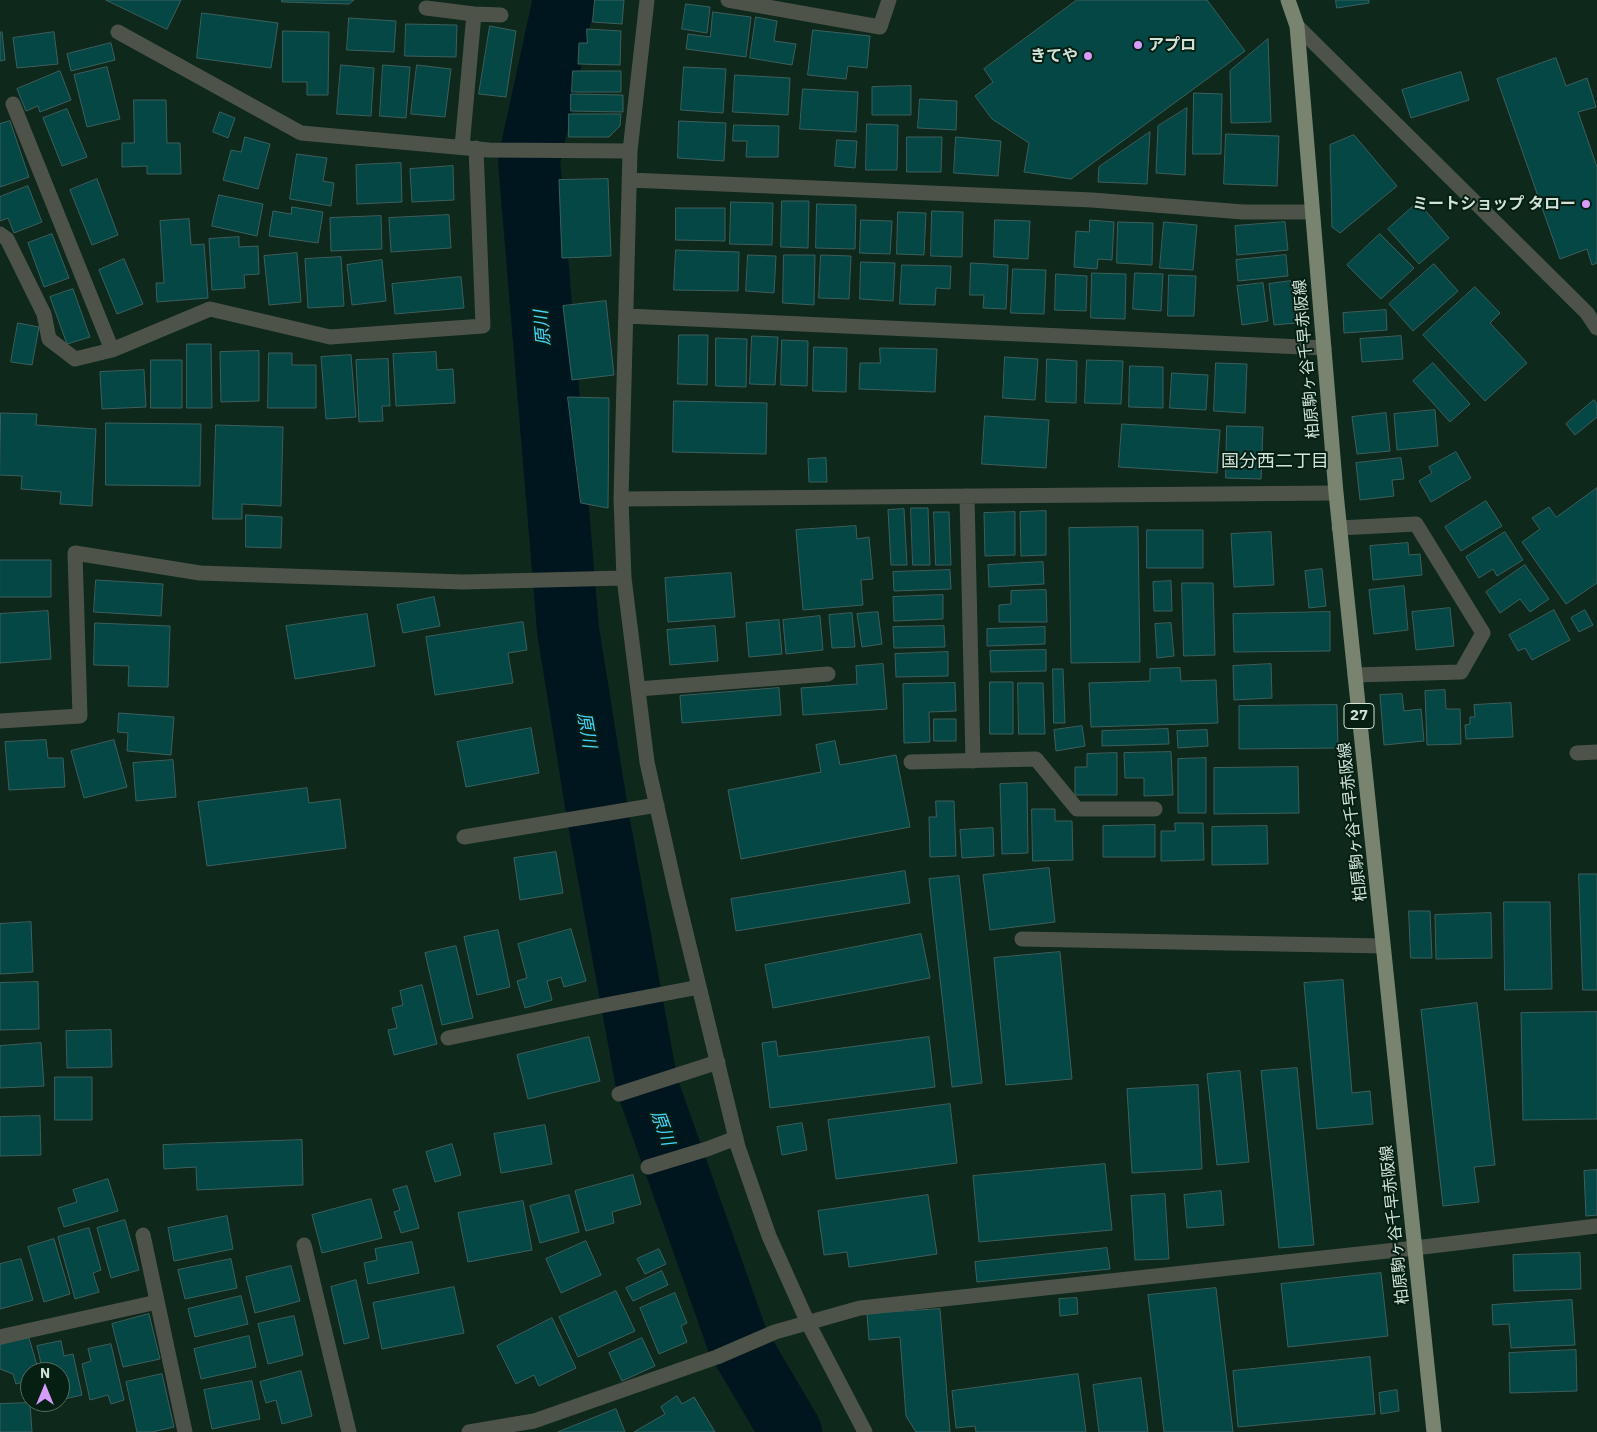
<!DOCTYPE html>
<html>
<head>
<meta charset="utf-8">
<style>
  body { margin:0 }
  #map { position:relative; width:1597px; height:1432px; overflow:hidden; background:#0e281c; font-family:"IBM Plex Sans",sans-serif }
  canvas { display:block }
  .north { position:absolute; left:20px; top:1362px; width:50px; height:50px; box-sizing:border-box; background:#051f13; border:1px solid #576d62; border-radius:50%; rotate:0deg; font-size:14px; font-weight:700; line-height:20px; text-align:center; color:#d2e2d9 }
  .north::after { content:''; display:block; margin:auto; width:18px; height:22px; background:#d59cfb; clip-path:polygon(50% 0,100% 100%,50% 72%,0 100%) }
</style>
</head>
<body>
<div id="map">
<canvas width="1597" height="1432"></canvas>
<div class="north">N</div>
</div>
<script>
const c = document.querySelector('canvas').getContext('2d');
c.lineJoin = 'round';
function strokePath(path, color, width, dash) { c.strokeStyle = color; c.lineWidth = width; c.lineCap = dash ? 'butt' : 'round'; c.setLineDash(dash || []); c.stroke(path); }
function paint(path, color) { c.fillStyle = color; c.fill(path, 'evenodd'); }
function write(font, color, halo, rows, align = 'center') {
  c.font = font + ' "IBM Plex Sans","Noto Sans JP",sans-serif'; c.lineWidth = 4; c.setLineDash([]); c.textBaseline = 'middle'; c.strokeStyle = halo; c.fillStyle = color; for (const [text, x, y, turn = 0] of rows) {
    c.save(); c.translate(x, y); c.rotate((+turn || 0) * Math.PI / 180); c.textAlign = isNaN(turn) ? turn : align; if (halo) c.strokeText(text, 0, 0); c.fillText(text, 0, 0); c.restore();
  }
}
strokePath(new Path2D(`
  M564,0L529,161L568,630L598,817L647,1085L738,1342L791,1432`), '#00161f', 62);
const building = new Path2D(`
  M106,0H181L167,29Z
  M282,0H354L349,4L282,2Z
  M595,0H624L622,24L593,22Z
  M1077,0H1207L1245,51L1071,179L1024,172L1029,143L992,119L975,96L993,82L984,69Z
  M1336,0H1369V3L1337,8Z
  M686,4L710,7L707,33L682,29Z
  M713,12L751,17L746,57L686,49L688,34L710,37Z
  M202,13L278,23L271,68L197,58Z
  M756,17L777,21L774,41L796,44L792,65L750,58Z
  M349,18L396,21L394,52L347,50Z
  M406,24L457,25L456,57L405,56Z
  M490,26L516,31L506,97L479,94Z
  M587,29L621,31L620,65L578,64L579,43H587Z
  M813,30L870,36L867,68L848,66L846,79L808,75Z
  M283,31L329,32L328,95H307V82H283Z
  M2,32L5,60L0,61V33Z
  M54,32L58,64L17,68L13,38Z
  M1268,39L1271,122L1231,123L1230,71Z
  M111,43L115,60L71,71L67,54Z
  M1556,58L1566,86L1587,78L1596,107L1578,112L1597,167V263L1592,265L1587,249L1560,259L1497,79Z
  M341,65L374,68L371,116L337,114Z
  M383,65L410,67L406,118L380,116Z
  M417,65L451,69L445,117L411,114Z
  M107,67L120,119L87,127L74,75Z
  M684,67L726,69L723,113L681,110Z
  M60,71L71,100L40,112L38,106L26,111L17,89Z
  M573,71H621V92H572Z
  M1461,72L1469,100L1411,118L1402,90Z
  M735,75L790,78L788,115L733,112Z
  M911,86V115H872V87Z
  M803,89L858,92L856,132L800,129Z
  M1194,93L1222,94L1221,154H1193Z
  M571,94L623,95V112L571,111Z
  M920,99L957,101L956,130L918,128Z
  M134,100H166L167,143H180L181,174H147V166L122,167V143H134Z
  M1187,108L1185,175L1156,173L1158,126Z
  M67,109L87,157L62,166L43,118Z
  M220,112L235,118L228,138L213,132Z
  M569,114H621L620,126L609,137H569Z
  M10,121L29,177L0,187V124Z
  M679,121L726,123L724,161L678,158Z
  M867,124L898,125L897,170H866Z
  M734,125L779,126L778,157H746L747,141H733Z
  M1150,132L1147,184L1098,182L1099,167Z
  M1226,134L1279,136L1277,186L1224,184Z
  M1354,135L1397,186L1340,233L1332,227L1330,145Z
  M245,137L270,144L258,189L223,180L231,150L241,152Z
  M907,137H942L941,172H907Z
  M956,137L1001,141L998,176L954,173Z
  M837,140L857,141L855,168L835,166Z
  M297,154L327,158L323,181L334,183L331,206L290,199Z
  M401,163L402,202L357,204L356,165Z
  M453,166L454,200L412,202L410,169Z
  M97,179L118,235L92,245L70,190Z
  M608,179L611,256L562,258L559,180Z
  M28,186L42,222L14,233L8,218L0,221V197Z
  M219,195L263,204L257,236L212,226Z
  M782,201H809L808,248L781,247Z
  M731,202L773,203L772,245L730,244Z
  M1418,202L1449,238L1419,264L1388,229Z
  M817,204L856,205L855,249L816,248Z
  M292,207L323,212L318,243L269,236L273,211L291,214Z
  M676,208H725V241L676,240Z
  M932,211L963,212L962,257L931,256Z
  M898,212L926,213L924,255L897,254Z
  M449,215L451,248L391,252L389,218Z
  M381,216L382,249L331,251L330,218Z
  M189,219L191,245L204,244L208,298L157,302L156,283H164L160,221Z
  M861,220L892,221L890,254L860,253Z
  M995,220L1030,221L1028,259L994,257Z
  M1090,220L1114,222L1112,260L1098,259L1097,269L1074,267L1076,231L1089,232Z
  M1118,222L1153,223L1152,265L1117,263Z
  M1164,222L1197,225L1193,270L1160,268Z
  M1285,222L1288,250L1237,255L1235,226Z
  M52,234L69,278L44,287L28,243Z
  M1380,234L1414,268L1381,299L1347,265Z
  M239,237V247L258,246L259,274L244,275L245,288L212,290L209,239Z
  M676,250L739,252L738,291L674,290Z
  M297,253L301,302L269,305L264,256Z
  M748,255L776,256L774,293L746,291Z
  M784,255H815L814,305L783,303Z
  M821,255L851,256L849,299L819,298Z
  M1286,255L1288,276L1238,281L1236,260Z
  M341,257L344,306L308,308L305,259Z
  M124,259L143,304L117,314L99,270Z
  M382,260L386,301L352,305L347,265Z
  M861,262L895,263L893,301L860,299Z
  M971,263L1008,265L1006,309L983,308L984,295H970Z
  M1434,264L1458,291L1413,331L1389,304Z
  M902,265L951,266L950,289L936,288L935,305L900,304Z
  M1013,269L1046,270L1044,314L1011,313Z
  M1092,273L1126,274L1125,319L1091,318Z
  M1135,273L1163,274L1161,311L1133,309Z
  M1056,274L1087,276L1086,311L1055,310Z
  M1169,275L1196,276L1194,316H1168Z
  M461,277L464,308L395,314L392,284Z
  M1291,281L1296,323L1274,325L1269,284Z
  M1263,283L1268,321L1242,325L1237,286Z
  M1475,287L1500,313L1490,323L1527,363L1485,401L1423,335Z
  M73,289L90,337L67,344L50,297Z
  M606,301L614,375L572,380L563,306Z
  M1386,310L1387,330L1344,333L1343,313Z
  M18,323L39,327L32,365L11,362Z
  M679,335H708L707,385L678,384Z
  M752,336L778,337L775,385L750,384Z
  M1401,336L1403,359L1362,362L1360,339Z
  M716,338L747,339L746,387L716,386Z
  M782,340L808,341L807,386L781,385Z
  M187,344H211L212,408H187Z
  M814,347L847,348L846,392L813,391Z
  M880,348L937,349L935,392L859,389L860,363H880Z
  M259,351V401L221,402L220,352Z
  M436,352L437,370L453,369L455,403L396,406L393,354Z
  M269,353H292V365H316V408H268Z
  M351,355L356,417L326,419L321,357Z
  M1005,357L1038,359L1035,400L1003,398Z
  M388,359L390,406H382L383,421L359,422L356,360Z
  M1047,359L1077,361L1076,403L1046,402Z
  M151,360H182V408H151Z
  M1087,360L1123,361L1121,404L1085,403Z
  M1216,363L1247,364L1245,413L1214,411Z
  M1433,363L1470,404L1450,422L1413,381Z
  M1130,366L1163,367V408L1129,407Z
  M144,370L146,407L102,409L100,372Z
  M1172,373L1208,375L1206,410L1170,408Z
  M568,397L609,398L608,508L581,503Z
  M1594,400L1597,404V417L1575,435L1566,424Z
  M674,401L767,403L766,454L673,452Z
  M1435,410L1438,446L1397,450L1394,414Z
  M1,413L37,414L36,425L96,429L92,506L60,504L61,492L21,489L22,476L0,475Z
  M1386,413L1390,451L1357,454L1352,417Z
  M985,416L1049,420L1046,468L982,464Z
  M106,423L201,424L200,486L106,485Z
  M1122,424L1220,430L1217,473L1119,467Z
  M216,425L283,427L281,506L242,504V519H213Z
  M1227,426L1263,427L1261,479L1226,478Z
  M1456,452L1471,478L1431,502L1419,481L1432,473L1429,467Z
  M826,458L827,482H809L808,459Z
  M1401,458L1404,479L1392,480L1394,496L1360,500L1356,463Z
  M1597,488V583L1566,604L1522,542L1540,529L1532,518L1549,507L1556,517Z
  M1486,501L1502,526L1461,551L1445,527Z
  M911,508H928L930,565H913Z
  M904,509L907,565H891L888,510Z
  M1046,511V555L1021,556L1020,512Z
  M934,512H949L951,565H936Z
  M1015,512V555L985,556L984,513Z
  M246,515L282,517L281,548L246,547Z
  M856,526L857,539L869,537L873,579L861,580L863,605L803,610L796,530Z
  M1138,527L1140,662L1071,663L1069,528Z
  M1147,530H1203V568H1147Z
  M1271,532L1274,585L1234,587L1231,534Z
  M1505,532L1523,560L1497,576L1493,569L1479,578L1466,557Z
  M1408,543L1409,555L1420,554L1422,575L1373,580L1370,546Z
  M0,560H51V597H0Z
  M1043,562L1044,584L989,587L988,565Z
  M1525,565L1549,599L1530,612L1520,599L1500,613L1486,592Z
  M1322,569L1326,606L1309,608L1305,571Z
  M950,570L951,589L894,591L893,572Z
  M731,573L735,617L668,622L665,578Z
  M96,580L163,584L161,616L94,612Z
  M1171,581L1172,611H1154L1153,582Z
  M1182,583H1213L1215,655L1184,656Z
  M1404,586L1408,630L1374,634L1369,590Z
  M1046,590L1047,622H999V605L1011,604V591Z
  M943,595V619L894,621L893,597Z
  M434,597L440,626L403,633L397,605Z
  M1450,608L1454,646L1416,650L1412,612Z
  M1554,610L1570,640L1532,660L1525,648L1518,651L1509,635Z
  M1585,610L1593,625L1579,632L1571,618Z
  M48,611L51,659L0,663V614Z
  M878,612L882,644L862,647L857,614Z
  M1330,612V651L1234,652L1233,614Z
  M852,613L855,647L832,648L829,615Z
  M367,614L375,666L295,679L286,626Z
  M820,616L823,650L786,654L783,620Z
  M779,620L782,654L749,657L746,623Z
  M523,622L527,650L508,653L513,683L435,695L426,637Z
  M95,623L170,626L168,687L128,686L129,666L94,665Z
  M1171,623L1174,656L1157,658L1155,624Z
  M715,626L718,661L670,665L667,630Z
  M944,626L945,647L894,648L893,627Z
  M1045,627V644L987,646V629Z
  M1046,650V671L991,672L990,651Z
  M948,652V676L896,677L895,654Z
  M883,664L887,709L803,715L801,688L857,684L856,666Z
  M1271,664L1272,698L1234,700L1233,666Z
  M1180,668L1181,681L1216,680L1218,723L1091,727L1089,683L1150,681V669Z
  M1053,669H1063L1065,723H1054Z
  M990,682H1013V734H990Z
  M955,683L956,711L929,712L930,742L904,743L903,684Z
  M1018,683H1043L1045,734H1019Z
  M779,688L781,715L682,723L680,696Z
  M1445,690L1446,709H1460L1461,744L1427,745L1425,691Z
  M1402,694L1404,711L1421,709L1424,741L1384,745L1380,695Z
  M1511,703L1513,737L1466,739L1465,725L1470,724V717H1475L1474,705Z
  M1337,705L1338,748L1239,749V706Z
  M119,713L174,717L171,755L127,751L128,733L118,732Z
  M934,719H956V741H934Z
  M1082,726L1085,746L1056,751L1054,730Z
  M531,728L539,773L466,787L457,742Z
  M1168,729L1169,744L1102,746V731Z
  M1207,730L1208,746L1178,748L1177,731Z
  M46,740L48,758H63L65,787L9,790L5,742Z
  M114,740L127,787L84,798L71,751Z
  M835,741L840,765L896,755L910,827L741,859L728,790L821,772L816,745Z
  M1171,752L1173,795L1144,796V778H1125L1124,753Z
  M1117,753V795H1075V767H1087V754Z
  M1206,758V813H1178V759Z
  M173,760L176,797L136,801L133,763Z
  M1298,767L1299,813L1214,814V768Z
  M1027,783L1028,853L1002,854L1000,784Z
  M307,788L309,803L340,799L346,848L207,866L198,802Z
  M936,801H954L956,856L930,857L929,817H936Z
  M1032,809H1055V821H1072L1073,860L1033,861Z
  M1175,823H1203L1204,860L1161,861V831H1175Z
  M1155,825V857H1103V826Z
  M1267,826L1268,864L1212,865V827Z
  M993,828L994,856L962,858L960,830Z
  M556,852L563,893L520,900L514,858Z
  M1049,868L1055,922L990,930L983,875Z
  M905,871L910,903L736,931L731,899Z
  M1579,874H1597V990H1583Z
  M959,876L982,1083L952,1087L929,879Z
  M1504,902H1550L1552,989L1505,990Z
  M1409,911H1430L1432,958H1411Z
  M1491,913L1492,958L1436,959L1435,915Z
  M31,922L33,972L0,974V924Z
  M571,929L586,981L564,987L561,977L547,981L552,1000L525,1008L517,981L527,978L518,944Z
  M498,930L510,987L477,995L464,937Z
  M921,934L930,978L773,1008L765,965Z
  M456,946L473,1018L442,1025L425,953Z
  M1060,952L1072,1079L1006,1085L994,958Z
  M1343,980L1352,1093L1370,1091L1373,1124L1317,1129L1304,983Z
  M38,982L39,1029L0,1030V983Z
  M422,985L437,1044L394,1055L388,1030L397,1028L392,1008L403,1005L400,991Z
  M1477,1003L1495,1165L1474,1167L1479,1202L1443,1206L1421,1010Z
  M1597,1012V1119L1523,1120L1521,1013Z
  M111,1030L112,1067L67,1068L66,1031Z
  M589,1037L600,1081L528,1099L517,1055Z
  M929,1037L935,1087L770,1108L762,1043L776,1041L778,1056Z
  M41,1043L44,1086L0,1088V1046Z
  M1297,1068L1314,1245L1279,1248L1261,1071Z
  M1240,1071L1249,1162L1217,1165L1207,1074Z
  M55,1077H92V1120H55Z
  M1198,1085L1202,1169L1132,1173L1127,1089Z
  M950,1104L957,1163L836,1179L828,1120Z
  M40,1116L41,1155L0,1156V1117Z
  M802,1123L807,1150L782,1155L777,1127Z
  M545,1125L552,1164L501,1173L494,1134Z
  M302,1140L303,1185L197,1190L196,1167L164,1169L163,1145Z
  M452,1144L461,1175L435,1182L426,1152Z
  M1105,1164L1112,1230L979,1242L973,1176Z
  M1597,1170V1215L1586,1216L1584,1171Z
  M633,1175L641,1204L612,1212L614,1223L586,1231L575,1191Z
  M108,1179L118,1211L64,1227L58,1208L77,1202L73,1190Z
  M407,1186L419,1228L401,1233L394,1212L400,1210L393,1190Z
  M1221,1191L1224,1225L1187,1228L1184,1195Z
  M1165,1194L1169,1259L1135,1260L1131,1196Z
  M569,1195L579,1232L540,1243L530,1206Z
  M928,1195L937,1254L849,1267L847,1252L824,1255L818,1211Z
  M371,1199L382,1238L322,1253L312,1215Z
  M523,1201L532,1250L468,1262L458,1213Z
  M227,1216L233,1249L174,1261L168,1228Z
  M125,1220L139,1270L111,1278L97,1228Z
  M89,1228L101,1270L93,1273L99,1292L75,1299L58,1237Z
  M54,1239L70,1294L44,1302L28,1247Z
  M586,1241L601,1275L561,1293L546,1259Z
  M412,1242L419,1273L368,1284L364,1263L377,1260L375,1249Z
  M1107,1248L1110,1269L977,1282L975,1262Z
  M659,1249L666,1264L645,1274L637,1259Z
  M1580,1253L1581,1289L1514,1291L1513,1255Z
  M21,1259L33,1300L0,1309V1264Z
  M231,1259L237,1288L185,1299L178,1270Z
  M291,1266L300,1301L255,1313L246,1277Z
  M662,1271L668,1285L633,1301L626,1288Z
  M1381,1273L1388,1336L1288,1347L1281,1284Z
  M356,1280L369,1338L344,1344L331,1287Z
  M454,1287L464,1333L382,1349L373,1303Z
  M1216,1288L1233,1432H1164L1148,1295Z
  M616,1291L635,1331L578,1357L559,1317Z
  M675,1293L687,1323L681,1326L687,1342L659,1354L640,1308Z
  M241,1296L248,1324L195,1337L188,1309Z
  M1077,1298L1078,1314L1060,1316L1059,1299Z
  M1572,1300L1575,1345L1511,1348L1509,1324L1493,1325L1492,1305Z
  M940,1309L950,1432H916L906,1416L900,1337L869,1340L867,1314Z
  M149,1314L160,1359L123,1367L112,1324Z
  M294,1316L303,1355L268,1364L258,1324Z
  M552,1318L576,1368L539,1386L534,1375L516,1384L497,1346Z
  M249,1336L256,1367L201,1379L194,1349Z
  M29,1338L39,1372H30V1380L16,1384L13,1374L0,1369V1345Z
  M642,1338L655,1366L622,1381L609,1353Z
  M61,1341L64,1356L73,1354L82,1395L60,1400V1372H43L37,1346Z
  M111,1344L124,1400L111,1404L108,1395L90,1400L82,1364L91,1361L88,1349Z
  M1576,1350L1577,1391L1510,1393L1509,1353Z
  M1370,1357L1375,1414L1238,1427L1233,1371Z
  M301,1371L312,1416L282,1424L276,1400L266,1403L260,1382Z
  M162,1374L174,1427L152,1432H137L126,1382Z
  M1078,1374L1086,1432H976L975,1426L956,1428L952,1391Z
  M1141,1378L1148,1432H1099L1093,1385Z
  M252,1381L260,1419L212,1429L204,1390Z
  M1397,1390L1399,1411L1381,1414L1379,1393Z
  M677,1396L682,1404L694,1397L715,1432H634L665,1414L661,1407Z
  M30,1403L32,1432H0V1404Z
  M616,1409L625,1432H558Z`);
paint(building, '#054745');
strokePath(building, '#3d5f5d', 1);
strokePath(new Path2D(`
  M647,0L630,151L621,499L624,578L647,762L676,892L738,1147L769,1236L808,1323L865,1432
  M728,0L880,27L889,0
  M426,8L474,14L501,15
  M1297,26L1587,313L1597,328
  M118,32L301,133L489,150L630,151
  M13,104L112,350L210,309L330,337L483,326L476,148
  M462,147L474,14
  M630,180L1092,200L1243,212H1312
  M0,234L7,239L44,314L49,339L75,359L112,350
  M627,316L1324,348
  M967,496L973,761
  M621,499L1336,493
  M1339,528L1416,524L1483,633L1461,672L1355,675
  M638,689L828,674
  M0,721L80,716L75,553L200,573L463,582L624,578
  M1577,753L1597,752
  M911,762L1036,759L1077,809H1155
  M464,837L657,805
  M1022,939L1383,946
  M448,1038L600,1006L699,987
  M619,1094L718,1062
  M648,1167L707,1149L736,1138
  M143,1235L185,1432
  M304,1245L349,1432
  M0,1337L157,1302
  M469,1432L534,1421L717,1357L775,1332L860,1308L1415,1248L1597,1226`), '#4e5349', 15);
strokePath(new Path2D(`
  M1288,0L1297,26L1336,493L1434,1432`), '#78846f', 15);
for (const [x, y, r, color] of [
  [1138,45,5,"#d59cfb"],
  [1088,56,5,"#d59cfb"],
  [1586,204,5,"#d59cfb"]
]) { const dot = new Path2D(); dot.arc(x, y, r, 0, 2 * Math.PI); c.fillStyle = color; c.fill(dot); strokePath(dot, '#051f13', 2); }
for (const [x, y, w] of [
  [1359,716,30]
]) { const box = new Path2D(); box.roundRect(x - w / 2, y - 12.5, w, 25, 4); c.fillStyle = '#051f13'; c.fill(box); strokePath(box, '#d2e2d9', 1); }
write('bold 15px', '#d2e2d9', null, [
  ["27",1359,716]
]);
write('bold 16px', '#d2e2d9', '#051f13', [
  ["アプロ",1148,45,"left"],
  ["きてや",1078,56],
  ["ミートショップ タロー",1576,204]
], 'right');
write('16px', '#d2e2d9', '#051f13', [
  ["柏原駒ヶ谷千早赤阪線",1307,359,-95],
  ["柏原駒ヶ谷千早赤阪線",1353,822,-96],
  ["柏原駒ヶ谷千早赤阪線",1395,1225,-96]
]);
write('italic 18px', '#47d4fd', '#051f13', [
  ["原川",543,328,-95],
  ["原川",586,730,80],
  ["原川",662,1128,70]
]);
write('18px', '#d2e2d9', '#051f13', [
  ["国分西二丁目",1275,462]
]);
</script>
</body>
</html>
